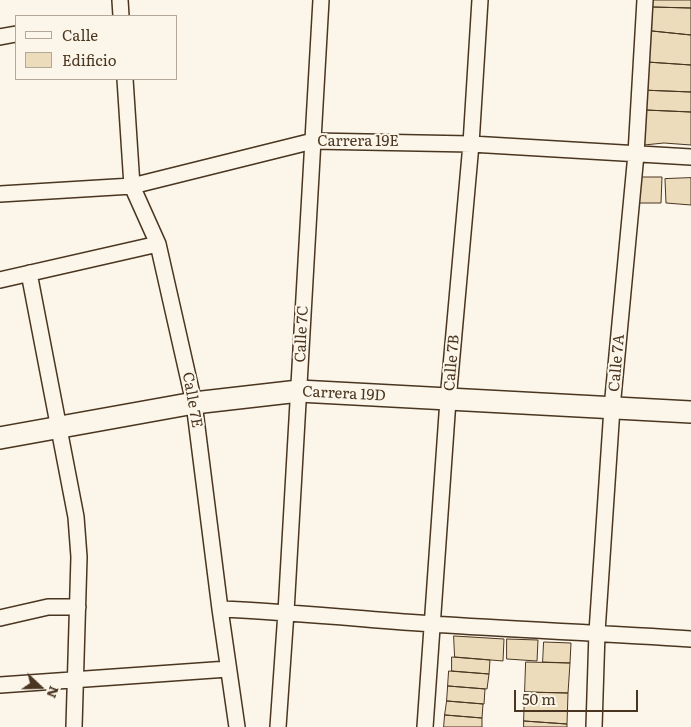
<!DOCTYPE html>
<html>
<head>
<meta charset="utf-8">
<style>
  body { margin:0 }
  #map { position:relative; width:691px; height:727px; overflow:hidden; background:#fbf6e9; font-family:Literata,serif }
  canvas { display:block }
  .legend { position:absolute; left:15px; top:15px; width:162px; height:65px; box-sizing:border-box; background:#fbf6e9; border:1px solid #b4a999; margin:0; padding:6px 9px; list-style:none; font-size:15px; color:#4a3520 }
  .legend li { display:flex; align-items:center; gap:10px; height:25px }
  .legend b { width:25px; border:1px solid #b4a999 }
  .north { position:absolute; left:15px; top:662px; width:50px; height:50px; -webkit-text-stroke:4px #fbf6e9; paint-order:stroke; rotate:111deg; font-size:14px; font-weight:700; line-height:20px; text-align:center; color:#4a3520 }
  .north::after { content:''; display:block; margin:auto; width:18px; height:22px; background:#4a3520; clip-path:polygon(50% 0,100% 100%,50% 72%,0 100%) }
  .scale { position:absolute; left:514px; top:690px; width:124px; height:22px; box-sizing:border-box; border:2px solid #4a3520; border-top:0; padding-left:6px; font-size:15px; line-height:18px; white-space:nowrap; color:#4a3520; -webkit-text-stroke:4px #fbf6e9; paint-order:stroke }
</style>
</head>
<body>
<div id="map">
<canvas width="691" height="727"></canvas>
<ul class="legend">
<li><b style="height:6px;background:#fbf6e9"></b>Calle</li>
<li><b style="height:14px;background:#ecdcbc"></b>Edificio</li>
</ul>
<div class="north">N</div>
<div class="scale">50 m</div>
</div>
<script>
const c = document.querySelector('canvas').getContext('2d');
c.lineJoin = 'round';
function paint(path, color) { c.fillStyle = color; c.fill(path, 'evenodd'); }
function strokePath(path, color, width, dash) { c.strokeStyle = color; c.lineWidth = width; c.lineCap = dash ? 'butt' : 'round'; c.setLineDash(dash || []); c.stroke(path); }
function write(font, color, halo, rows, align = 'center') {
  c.font = font + ' Literata,serif'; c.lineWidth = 4; c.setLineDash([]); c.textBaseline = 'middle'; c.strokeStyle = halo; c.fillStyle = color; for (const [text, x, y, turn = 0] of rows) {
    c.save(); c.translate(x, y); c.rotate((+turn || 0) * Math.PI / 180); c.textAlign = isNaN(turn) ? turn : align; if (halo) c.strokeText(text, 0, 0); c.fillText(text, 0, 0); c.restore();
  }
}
const building = new Path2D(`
  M653,0H691V8L652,7Z
  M652,7L691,8V35L652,31Z
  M652,31L691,35V65L647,62Z
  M647,62L691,65V92L641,90Z
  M641,90L691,92V112L645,110Z
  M645,110L691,112V145L664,143L644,145Z
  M639,177H662L661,203H637Z
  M691,178V205L666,203L665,179Z
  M454,636L504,639L503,661L455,657Z
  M507,639L538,640L537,661L507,659Z
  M544,642L571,643L570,663L543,662Z
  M452,657L490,660L489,674L452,671Z
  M526,662L570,663L568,693L525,692Z
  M449,671L489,674L487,689L448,686Z
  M448,686L485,689L484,704L447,701Z
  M525,692L568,693L567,724L524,721Z
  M447,701L483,704L482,718L445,715Z
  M445,715L482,718V727H444Z
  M524,721L567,724V727H524Z`);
paint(building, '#ecdcbc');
strokePath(building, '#4a3520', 1);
const street = new Path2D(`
  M120,0L121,16
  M0,37L16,34
  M125,79L132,186L158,244L194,403L220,609L237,727
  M0,194L132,186L313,141L471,144L691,157
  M29,273L76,517L79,557L74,727
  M0,280L158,244
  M220,609C291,612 362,619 432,624C519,630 605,633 691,639
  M0,618L48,607H78
  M0,685L228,669
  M278,727L286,612L321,0
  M425,727L448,400L471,144L480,0
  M594,727L597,632L612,408L636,154L645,0`);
const secondary = new Path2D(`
  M0,438L194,403L299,391L691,412`);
strokePath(street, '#4a3520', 18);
strokePath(secondary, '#4a3520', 24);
strokePath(street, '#fbf6e9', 15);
strokePath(secondary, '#fbf6e9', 21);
write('15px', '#4a3520', '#fbf6e9', [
  ["Carrera 19E",358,142],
  ["Calle 7C",302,334,-87],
  ["Calle 7B",452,363,-85],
  ["Calle 7A",617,363,-85],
  ["Carrera 19D",344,394,3],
  ["Calle 7E",192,400,80]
]);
</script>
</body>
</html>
